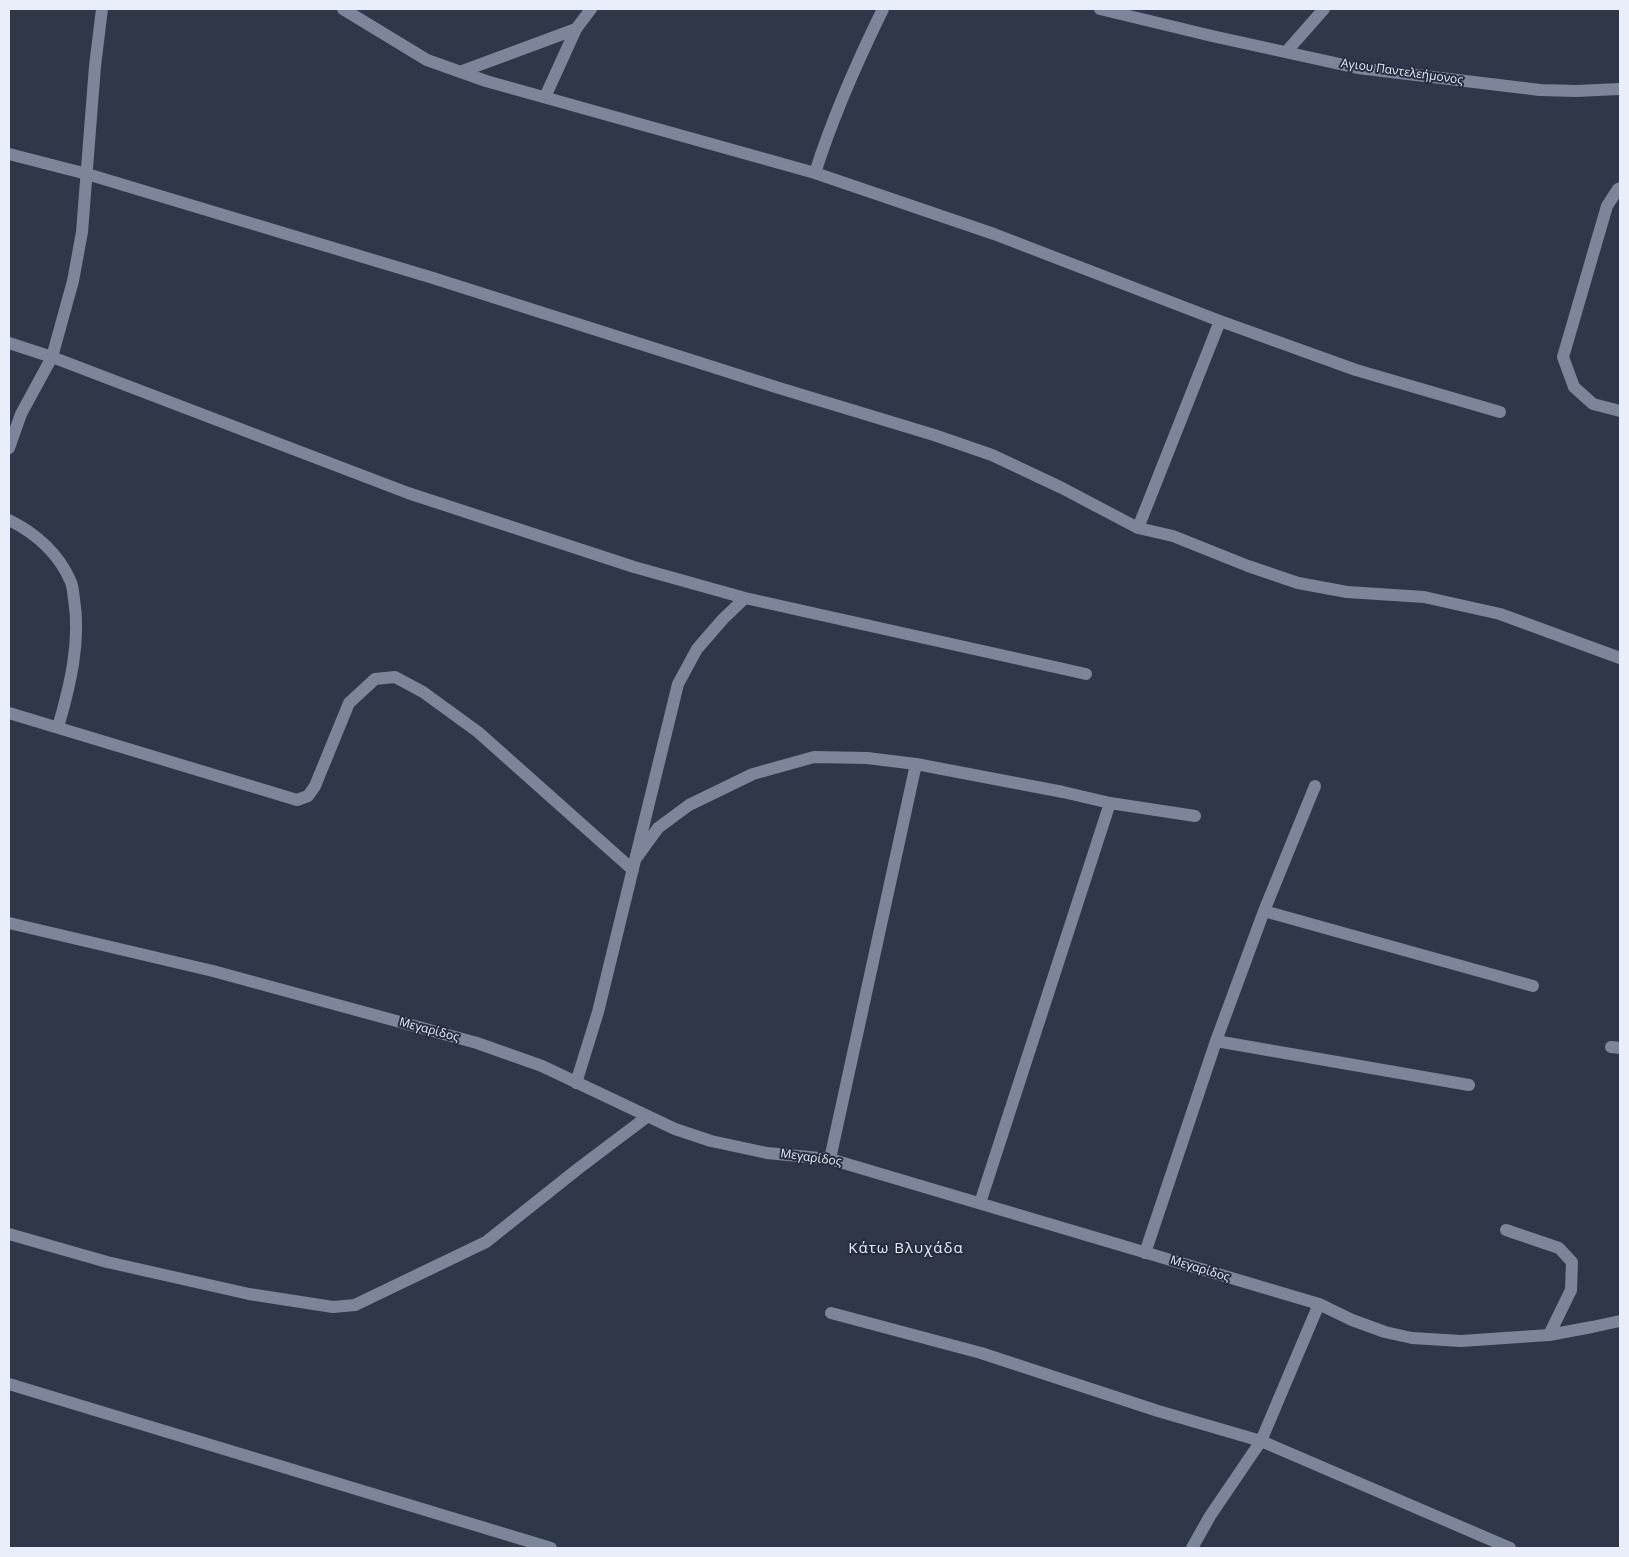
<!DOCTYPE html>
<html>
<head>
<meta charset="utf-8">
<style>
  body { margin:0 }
  #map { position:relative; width:1629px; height:1557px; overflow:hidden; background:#303749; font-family:"Open Sans",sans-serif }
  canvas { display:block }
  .frame { position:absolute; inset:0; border:10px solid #e9eefa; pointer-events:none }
</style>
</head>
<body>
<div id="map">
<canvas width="1629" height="1557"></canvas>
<div class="frame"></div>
</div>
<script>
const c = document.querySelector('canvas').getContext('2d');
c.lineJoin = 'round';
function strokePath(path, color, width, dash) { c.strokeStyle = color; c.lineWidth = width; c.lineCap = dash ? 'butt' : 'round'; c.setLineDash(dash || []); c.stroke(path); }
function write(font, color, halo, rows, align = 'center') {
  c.font = font + ' "Open Sans",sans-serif'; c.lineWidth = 4; c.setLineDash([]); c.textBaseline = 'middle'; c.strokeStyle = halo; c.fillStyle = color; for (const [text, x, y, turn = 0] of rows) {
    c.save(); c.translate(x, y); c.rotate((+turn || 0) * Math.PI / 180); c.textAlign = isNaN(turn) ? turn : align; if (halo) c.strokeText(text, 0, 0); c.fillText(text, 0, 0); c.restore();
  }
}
strokePath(new Path2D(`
  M343,9L427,60L486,81L815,173L994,234L1220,321L1356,370L1500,412
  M1100,9L1212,36L1358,68L1540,90L1576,91L1620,89
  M1286,52L1324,9
  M460,72L576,29
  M545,97L576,29L591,9
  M9,154L87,174L433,278L779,388L934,435L992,455L1062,488L1138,528L1173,536L1248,566L1298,583L1347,592L1424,597L1500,614L1620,658
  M815,173C833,116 857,62 883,9
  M1620,188L1618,189L1607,206L1563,357L1574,387L1593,404L1620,411
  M9,343L52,357L408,493L634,567L745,598L1086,674
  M9,448L21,414L52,357L73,281L82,232L95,66L102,9
  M9,520C35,533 58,553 70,580C73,585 73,593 74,599C81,641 70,686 58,727
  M1138,528L1220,321
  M9,713L297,800L308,796L315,786L349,703L375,679L395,677L423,692L478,732L633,870
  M637,857L658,828L689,805L753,774L814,757L867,758L916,764L1063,792L1110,803L1195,816
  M1264,911L1533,986
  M9,923L213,971L477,1043L542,1066L675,1129L711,1141L767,1153L830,1159L1319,1304L1352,1320L1385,1332L1412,1338L1461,1341L1549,1335L1592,1327L1620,1321
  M1216,1041L1469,1085
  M1611,1047L1620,1048
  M576,1083L598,1012L678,684L697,649L723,619L745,598
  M830,1159L916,764
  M980,1203L1110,803
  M1506,1230L1559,1248L1572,1262L1571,1290L1549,1335
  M9,1234L107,1262L249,1294L333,1307L355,1305L486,1242L579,1168L648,1116
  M1145,1253L1216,1041L1264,911L1315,786
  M831,1313L981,1353L1158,1411L1261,1441L1510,1548
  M9,1384L551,1548
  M1192,1548L1210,1516L1261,1441L1319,1304`), '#7d859b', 12);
write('12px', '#e9eefa', '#262d3f', [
  ["Αγιου Παντελεήμονος",1402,72,8],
  ["Μεγαρίδος",429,1030,15],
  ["Μεγαρίδος",811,1158,8],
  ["Μεγαρίδος",1200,1269,17]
]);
c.letterSpacing = '1px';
write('15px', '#e9eefa', '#262d3f', [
  ["Κάτω Βλυχάδα",906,1249]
]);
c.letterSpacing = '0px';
</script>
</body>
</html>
